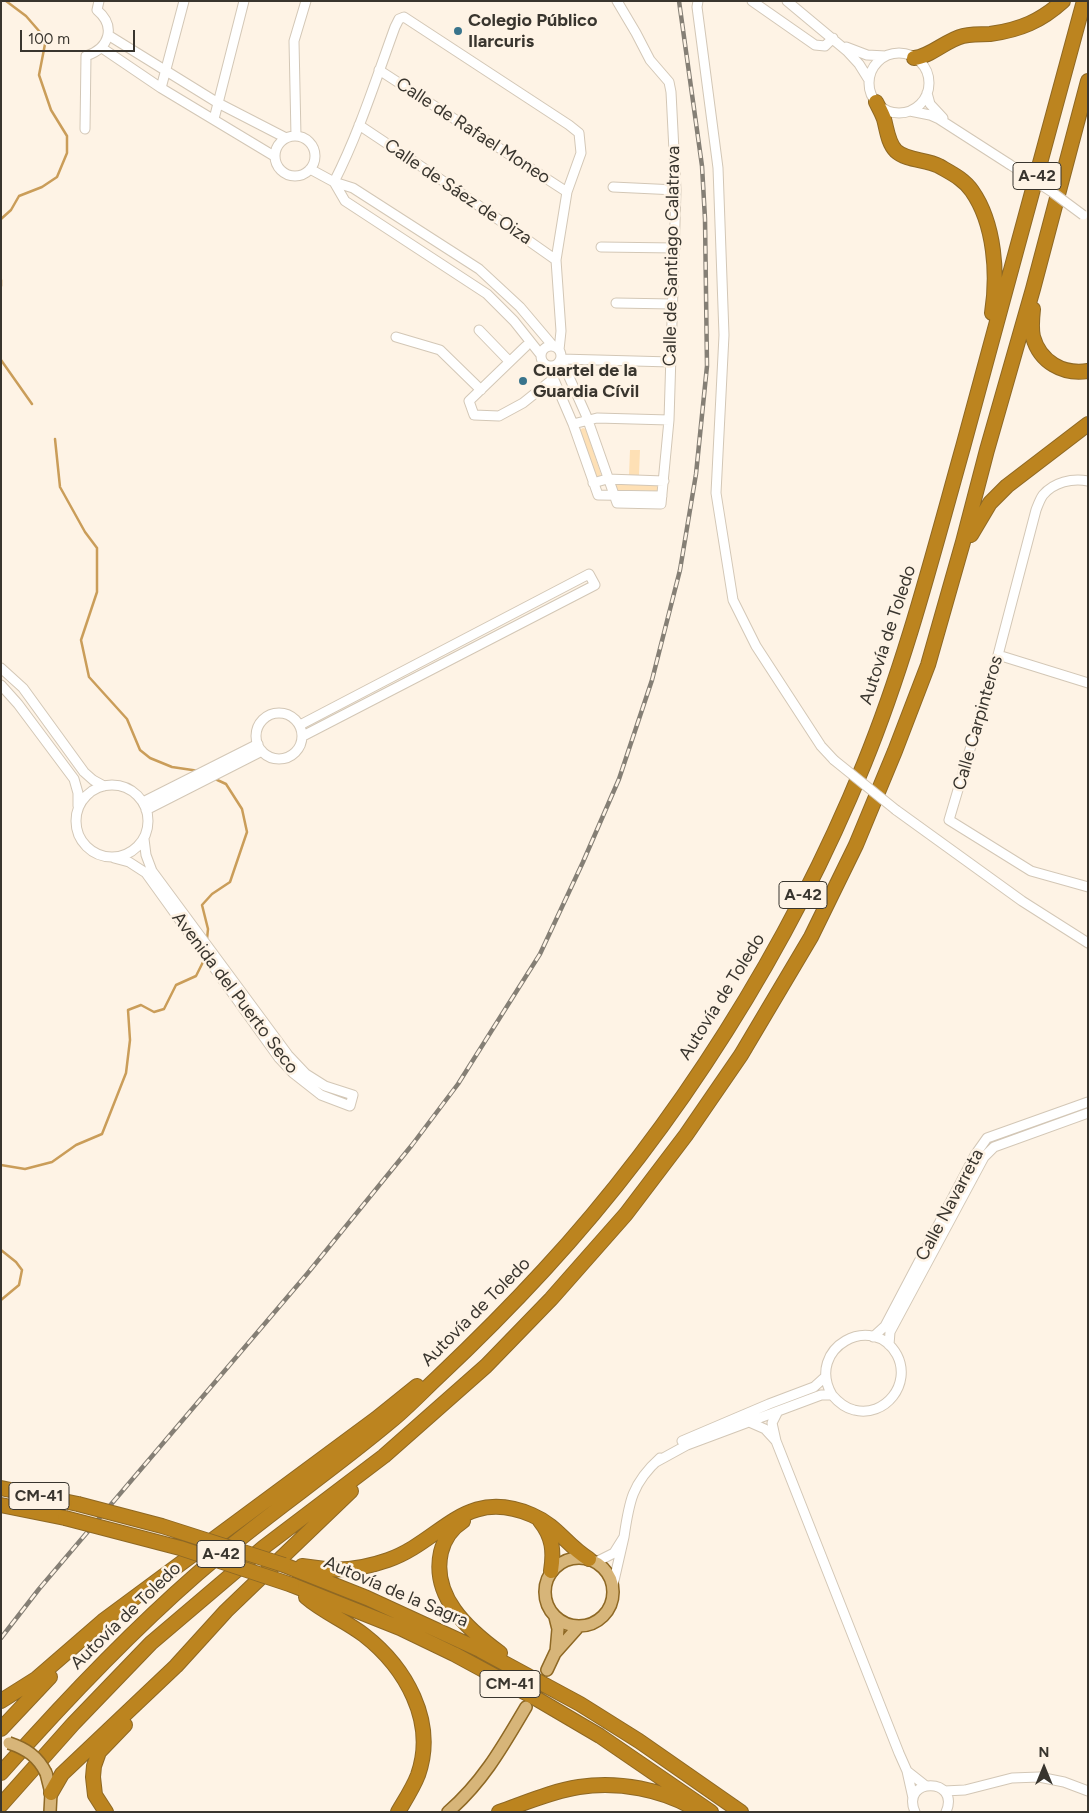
<!DOCTYPE html>
<html>
<head>
<meta charset="utf-8">
<style>
  body { margin:0 }
  #map { position:relative; width:1089px; height:1813px; overflow:hidden; background:#fef3e5; font-family:Figtree,sans-serif }
  canvas { display:block }
  .frame { position:absolute; inset:0; border:2px solid #39352e; pointer-events:none }
  .north { position:absolute; left:1019px; top:1743px; width:50px; height:50px; -webkit-text-stroke:4px #fef3e5; paint-order:stroke; rotate:0deg; font-size:14px; font-weight:700; line-height:20px; text-align:center; color:#39352e }
  .north::after { content:''; display:block; margin:auto; width:18px; height:22px; background:#39352e; clip-path:polygon(50% 0,100% 100%,50% 72%,0 100%) }
  .scale { position:absolute; left:20px; top:30px; width:115px; height:22px; box-sizing:border-box; border:2px solid #39352e; border-top:0; padding-left:6px; font-size:15px; line-height:18px; white-space:nowrap; color:#39352e; -webkit-text-stroke:4px #fef3e5; paint-order:stroke }
</style>
</head>
<body>
<div id="map">
<canvas width="1089" height="1813"></canvas>
<div class="frame"></div>
<div class="north">N</div>
<div class="scale">100 m</div>
</div>
<script>
const c = document.querySelector('canvas').getContext('2d');
c.lineJoin = 'round';
function paint(path, color) { c.fillStyle = color; c.fill(path, 'evenodd'); }
function strokePath(path, color, width, dash) { c.strokeStyle = color; c.lineWidth = width; c.lineCap = dash ? 'butt' : 'round'; c.setLineDash(dash || []); c.stroke(path); }
function write(font, color, halo, rows, align = 'center') {
  c.font = font + ' Figtree,sans-serif'; c.lineWidth = 5; c.setLineDash([]); c.textBaseline = 'middle'; c.strokeStyle = halo; c.fillStyle = color; for (const [text, x, y, turn = 0] of rows) {
    c.save(); c.translate(x, y); c.rotate((+turn || 0) * Math.PI / 180); c.textAlign = isNaN(turn) ? turn : align; if (halo) c.strokeText(text, 0, 0); c.fillText(text, 0, 0); c.restore();
  }
}
paint(new Path2D(`
  M583,428L586,429L601,474L600,477H595L580,430Z
  M630,450H640L639,475H629Z
  M614,483L656,484L659,489L656,491L614,490Z`), '#fee0b5');
strokePath(new Path2D(`
  M1,219L11,210L19,196L42,187L57,177L67,153V136L51,110L39,75L46,39L26,16L6,1
  M1,280V286
  M1,360L32,404
  M55,439L60,487L85,532L97,548V592L81,640L89,677L127,719L140,750L150,758L172,767L199,771
  M207,939L208,929L202,905L212,894L230,882L247,832L242,809L226,784L213,778
  M1,1165L25,1169L52,1162L76,1145L102,1134L126,1073L130,1040L128,1010L141,1005L154,1012L164,1009L176,985L196,976L204,960
  M1,1250L16,1262L22,1270L19,1285L1,1300`), '#ca9d59', 2.5);
const minor = new Path2D(`
  M617,1L636,33L650,60L669,82L671,92L676,190L669,420L661,504L617,503L586,415L561,359L671,362
  M698,1L697,7L718,168L724,335L716,493L733,600L756,646L821,746L834,760
  M752,1L815,45L825,46L833,38
  M787,1L847,51L859,64L869,80
  M108,35L218,103L286,138
  M846,47L867,55L886,56
  M102,48L161,88L274,156
  M869 83a30 30 0 1 1 60 0a30 30 0 1 1-60 0Z
  M379,70L567,192
  M161,88L184,1
  M927,93L930,104L943,118
  M910,111L930,115L939,119L1009,164
  M214,119L244,1
  M359,125L455,189L556,260
  M85,129L86,56C110,48 116,26 97,10L99,1
  M275 156a20 20 0 1 1 40 0a20 20 0 1 1-40 0Z
  M296,136L294,41L306,1
  M310,169L334,182L353,188L479,269L520,307L553,346
  M334,182C359,133 376,79 395,27L399,19L404,17L569,125L579,133L581,153L567,192L556,260L561,331L559,350
  M334,182L345,201L487,294L514,321L541,355
  M613,187L676,190
  M601,247L675,248
  M616,303L673,304
  M479,330L509,361
  M396,337L440,350L481,390
  M541 356a10 10 0 1 1 20 0a10 10 0 1 1-20 0Z
  M526,346L469,401L474,415L499,416L523,403L553,379
  M548,366L573,424L598,495L662,496
  M573,424L597,418L669,420
  M1088,481C1072,478 1054,482 1043,495C1040,499 1038,505 1036,510L998,655L949,820L1031,871L1088,887
  M593,483L607,479L664,481
  M998,655L1088,683
  M1,668L23,688L84,772L93,780L104,786
  M1,685L18,704L74,779L78,793V806
  M256 736a23 23 0 1 1 46 0a23 23 0 1 1-46 0Z
  M300,725L589,574L595,585L303,736
  M76 821a36 36 0 1 1 72 0a36 36 0 1 1-72 0Z
  M143,802L258,744
  M146,810L262,751
  M896,810L1022,901L1088,943
  M114,858L129,862L146,873L279,1058L293,1073L321,1095L350,1106L353,1095L325,1086L306,1074L288,1055L152,871L146,855L144,839
  M873,1337L885,1326L975,1155L987,1138L1088,1102
  M889,1345L890,1332L984,1157L994,1147L1088,1113
  M749,1422L765,1429L776,1441L772,1423L778,1411
  M682,1441L769,1404L814,1387L825,1377
  M776,1441L899,1753L907,1771L913,1798
  M656,1462L687,1445L821,1395H832C838,1402 845,1408 854,1410C885,1418 912,1384 897,1355C873,1311 805,1348 832,1395
  M624,1537C629,1502 632,1483 660,1458
  M596,1562L614,1553L624,1537L613,1585
  M907,1771L926,1786
  M944,1791L965,1790L1012,1778L1039,1777L1064,1782L1088,1791
  M915,1812C900,1777 961,1777 946,1812`);
const major = new Path2D(`
  M545 1592a34 34 0 1 1 68 0a34 34 0 1 1-68 0Z
  M555,1617L558,1629L556,1652
  M547,1670L555,1653L579,1626
  M46,1773L51,1793L50,1812
  M448,1812C483,1782 503,1746 526,1707`);
const highway = new Path2D(`
  M914,58C930,57 946,40 963,36C972,34 982,34 990,34C1020,30 1041,21 1063,1
  M876,102C879,108 882,113 884,119C887,130 888,143 896,151C907,161 926,159 939,166C951,173 964,179 972,191C995,224 998,275 992,313
  M1033,309C1032,318 1031,328 1033,337C1040,362 1063,375 1088,371
  M971,535L990,503L1007,486L1088,424
  M1,1488L78,1504
  M1,1505L65,1518
  M463,1521C452,1528 444,1540 441,1552C431,1596 467,1629 500,1653
  M540,1521C553,1537 554,1552 551,1571
  M284,1565L367,1598L480,1650L580,1704L639,1741L741,1812
  M302,1566C310,1567 317,1568 325,1569C346,1571 368,1567 388,1560C442,1541 465,1486 532,1515C558,1526 566,1545 589,1559
  M292,1585L400,1628L454,1654L537,1699L600,1736L711,1812
  M306,1597C323,1612 346,1621 364,1635C405,1667 437,1721 418,1775C413,1788 405,1800 398,1812
  M1,1701L36,1679L103,1621L376,1419L417,1386
  M1,1729L50,1677
  M1,1773C63,1703 126,1636 197,1574C259,1520 328,1474 391,1421C407,1408 422,1392 438,1377C474,1343 510,1307 544,1270C677,1126 790,946 864,764C906,661 933,554 963,447C1004,299 1044,150 1084,1
  M51,1793L62,1774L176,1666L226,1611L351,1491
  M1,1805L73,1724L151,1643L264,1547L384,1456L486,1366L551,1299L626,1214L686,1135L741,1055L811,937L856,845L895,751L928,665L963,542L987,450L1033,289L1088,81
  M106,1812L95,1795L93,1777L94,1766L99,1752L125,1725
  M499,1812C525,1803 552,1791 579,1787C618,1781 663,1789 697,1810`);
strokePath(minor, '#d3c7b6', 11);
strokePath(major, '#8e6824', 14);
strokePath(highway, '#8e6824', 16);
strokePath(minor, '#fff', 9);
strokePath(major, '#d7b579', 11);
strokePath(highway, '#bc841f', 14);
const rail = new Path2D(`
  M1,1638L39,1589L307,1274L412,1145L458,1084L540,954L583,862L619,779L652,680L680,570L696,474L707,366L705,219L702,166L679,1`);
strokePath(rail, '#857f75', 4.5);
strokePath(rail, '#fef3e5', 2.5, [8]);
const minorBridge = new Path2D(`
  M1009,164L1052,192L1083,215
  M834,760L896,810`);
const majorBridge = new Path2D(`
  M9,1743C27,1749 38,1757 46,1773`);
const highwayBridge = new Path2D(`
  M78,1504L162,1526L284,1565
  M65,1518L180,1548L292,1585`);
strokePath(minorBridge, '#d3c7b6', 11, []);
strokePath(majorBridge, '#8e6824', 14, []);
strokePath(highwayBridge, '#8e6824', 16, []);
strokePath(minorBridge, '#fff', 9);
strokePath(majorBridge, '#d7b579', 11);
strokePath(highwayBridge, '#bc841f', 14);
for (const [x, y, r, color] of [
  [458,31,5,"#39748c"],
  [523,381,5,"#39748c"]
]) { const dot = new Path2D(); dot.arc(x, y, r, 0, 2 * Math.PI); c.fillStyle = color; c.fill(dot); strokePath(dot, '#fef3e5', 2); }
for (const [x, y, w] of [
  [1037,176,48],
  [803,895,48],
  [39,1496,60],
  [221,1554,48],
  [510,1684,60]
]) { const box = new Path2D(); box.roundRect(x - w / 2, y - 13.5, w, 27, 4); c.fillStyle = '#fef3e5'; c.fill(box); strokePath(box, '#39352e', 1); }
write('bold 16px', '#39352e', null, [
  ["A-42",1037,176],
  ["A-42",803,895],
  ["CM-41",39,1496],
  ["A-42",221,1554],
  ["CM-41",510,1684]
]);
write('bold 18px', '#39352e', '#fef3e5', [
  ["Colegio Público",468,21],
  ["Ilarcuris",468,42],
  ["Cuartel de la",533,371],
  ["Guardia Cívil",533,392]
], 'left');
write('18px', '#39352e', '#fef3e5', [
  ["Calle de Rafael Moneo",473,131,33],
  ["Calle de Sáez de Oiza",458,192,34],
  ["Calle de Santiago Calatrava",672,256,-89],
  ["Autovía de Toledo",888,635,-72],
  ["Calle Carpinteros",978,723,-74],
  ["Avenida del Puerto Seco",235,993,53],
  ["Autovía de Toledo",722,997,-58],
  ["Calle Navarreta",950,1205,-62],
  ["Autovía de Toledo",476,1312,-45],
  ["Autovía de la Sagra",396,1592,23],
  ["Autovía de Toledo",126,1616,-44]
]);
</script>
</body>
</html>
